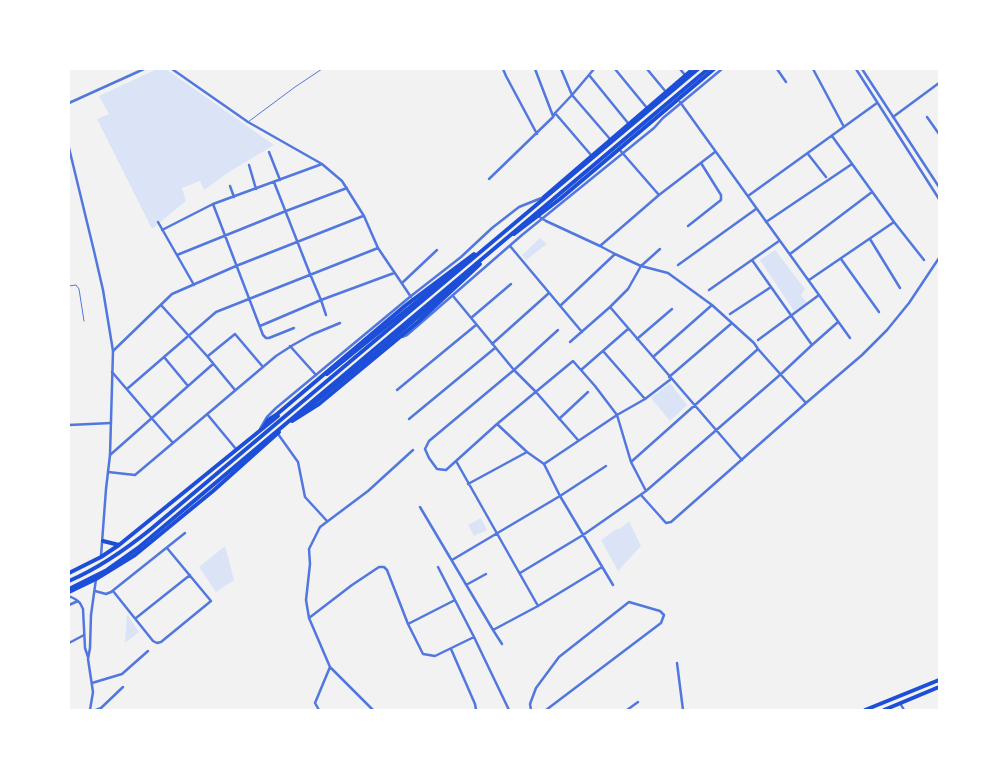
<!DOCTYPE html>
<html>
<head>
<meta charset="utf-8">
<style>
  body { margin:0 }
  #map { position:relative; width:1008px; height:779px; overflow:hidden; background:#f2f2f2; font-family:Cabin,sans-serif }
  canvas { display:block }
  .frame { position:absolute; inset:0; border:70px solid #fff; pointer-events:none }
</style>
</head>
<body>
<div id="map">
<canvas width="1008" height="779"></canvas>
<div class="frame"></div>
</div>
<script>
const c = document.querySelector('canvas').getContext('2d');
c.lineJoin = 'round';
function paint(path, color) { c.fillStyle = color; c.fill(path, 'evenodd'); }
function strokePath(path, color, width, dash) { c.strokeStyle = color; c.lineWidth = width; c.lineCap = dash ? 'butt' : 'round'; c.setLineDash(dash || []); c.stroke(path); }
paint(new Path2D(`
  M157,69H166L274,145L229,172L204,190L200,181L182,188L186,201L152,229L97,119L109,114L99,96Z
  M540,238L547,244L526,260L522,255Z
  M775,250L805,289L801,295L807,303L794,311L760,260Z
  M670,383L687,405L670,421L651,398Z
  M481,518L487,530L474,536L468,525Z
  M629,521L641,546L618,571L601,540L615,530L621,528Z
  M225,546L234,580L216,592L199,567Z
  M127,614L139,632L125,643Z`), '#dbe4f7');
strokePath(new Path2D(`
  M248,122L295,87L322,69
  M69,286L76,285L79,289L84,321`), '#5277de', 1);
strokePath(new Path2D(`
  M172,69L248,122L322,164L342,181L364,216L378,248L411,297
  M503,69L506,76L537,134
  M535,69L553,116
  M561,69L572,95L610,139
  M615,69L647,108
  M647,69L666,92
  M680,69L685,75
  M777,69L786,82
  M813,69L844,127
  M589,75L628,123
  M680,102L850,338
  M69,103L144,69
  M555,113L591,155
  M893,117L939,83
  M927,117L939,134
  M832,136L894,222L924,260
  M619,149L659,195
  M269,152L280,180
  M808,154L826,177
  M249,165L256,189
  M489,179L553,117L555,113L572,95L594,69
  M274,182L310,274L321,300L326,315
  M230,186L234,197
  M748,196L877,103
  M538,216L546,221L600,246L615,254L641,266L668,273L712,305L754,343L758,349L806,403
  M158,222L194,285
  M766,222L852,164
  M688,226L721,200V195L701,163
  M162,230L213,204
  M870,239L900,288
  M510,246L582,332
  M600,246L659,195L715,152
  M790,254L872,192
  M177,255L286,211L347,188
  M841,259L879,312
  M752,260L812,345
  M678,265L756,209
  M809,280L894,222
  M402,283L437,250
  M709,290L779,241
  M453,296L514,370L536,392L578,440
  M161,305L207,356L235,390
  M560,306L615,254
  M610,307L742,460
  M730,314L771,287
  M471,318L511,284
  M260,326L321,300L394,273
  M294,328L269,338H266L263,335L213,204L322,164
  M558,330L514,370L429,441L425,449L429,458L437,469L446,470L497,424L573,361L595,386L617,415L631,462L646,491
  M637,339L672,309
  M758,340L819,295
  M570,342L610,307L628,289L641,266L660,249
  M492,344L549,293
  M290,346L316,375
  M113,351L172,294L236,266L363,216
  M603,351L645,399
  M208,356L235,334L263,367
  M164,357L188,386
  M653,357L712,305
  M581,370L628,329
  M112,372L173,443
  M669,377L732,323
  M127,389L216,312L378,248
  M397,390L476,325
  M207,414L236,449
  M409,419L495,348
  M559,419L588,392
  M497,424L527,452L544,464L560,496L613,585
  M69,425L111,423
  M278,434L298,462L305,497L327,521
  M110,455L213,364
  M456,461L538,606
  M631,462L758,349
  M544,464L617,415L645,399L671,379
  M108,472L135,475L276,356L293,345L311,335L340,323
  M468,484L527,452
  M641,495L666,523L671,522L806,403L862,355L887,330L909,303L939,258
  M420,507L493,630L502,644
  M452,560L560,496L606,466
  M438,567L474,637L509,710
  M520,573L583,535L646,491L781,374L812,345L838,322
  M466,585L486,574
  M95,591L106,594L111,592L185,533
  M113,591L153,641L157,643L161,642L211,601L167,548
  M69,605L78,601
  M136,618L190,575
  M309,618L352,585L379,567H384L387,570L408,624L423,654L435,656L474,637
  M408,624L455,600
  M493,630L538,606L602,567
  M69,643L84,635
  M451,649L475,704L476,710
  M677,663L683,710
  M330,667L373,710
  M92,683L122,674L148,651
  M900,703L904,710
  M96,710L101,708L123,687
  M319,710L315,703L330,667L309,618L306,600L310,564L309,549L320,527L368,491L413,450
  M531,710L530,704L536,688L559,657L629,602L660,611L664,615L661,623L546,710
  M627,710L638,702`), '#5277de', 2.5);
strokePath(new Path2D(`
  M856,69L939,199
  M862,69L939,187
  M69,148L94,251L103,290L113,351L110,455L106,489L101,556
  M402,337L407,335L522,235L654,128L663,118L722,69
  M260,429L267,417L276,408L411,296L461,257L492,228L519,207L544,197
  M69,596L75,599L80,603L83,609L85,648L88,657
  M90,710L93,692L88,659L90,648L91,615L96,579`), '#5277de', 2.5);
strokePath(new Path2D(`
  M544,197L693,69
  M514,234L560,199L714,69
  M327,374L456,270
  M302,413L378,351L463,278
  M103,541L119,545
  M69,573L101,557L119,545L278,416
  M69,592L96,579L135,555L213,491L279,432`), '#1d4ed8', 4);
strokePath(new Path2D(`
  M865,710L939,680
  M884,710L939,687`), '#1d4ed8', 4);
strokePath(new Path2D(`
  M292,421L319,404L418,322L480,264
  M263,428L268,420L276,415L406,305L474,254
  M69,581C99,568 125,550 151,529L698,69
  M69,589L107,570L138,548L708,69`), '#1d4ed8', 4);
</script>
</body>
</html>
